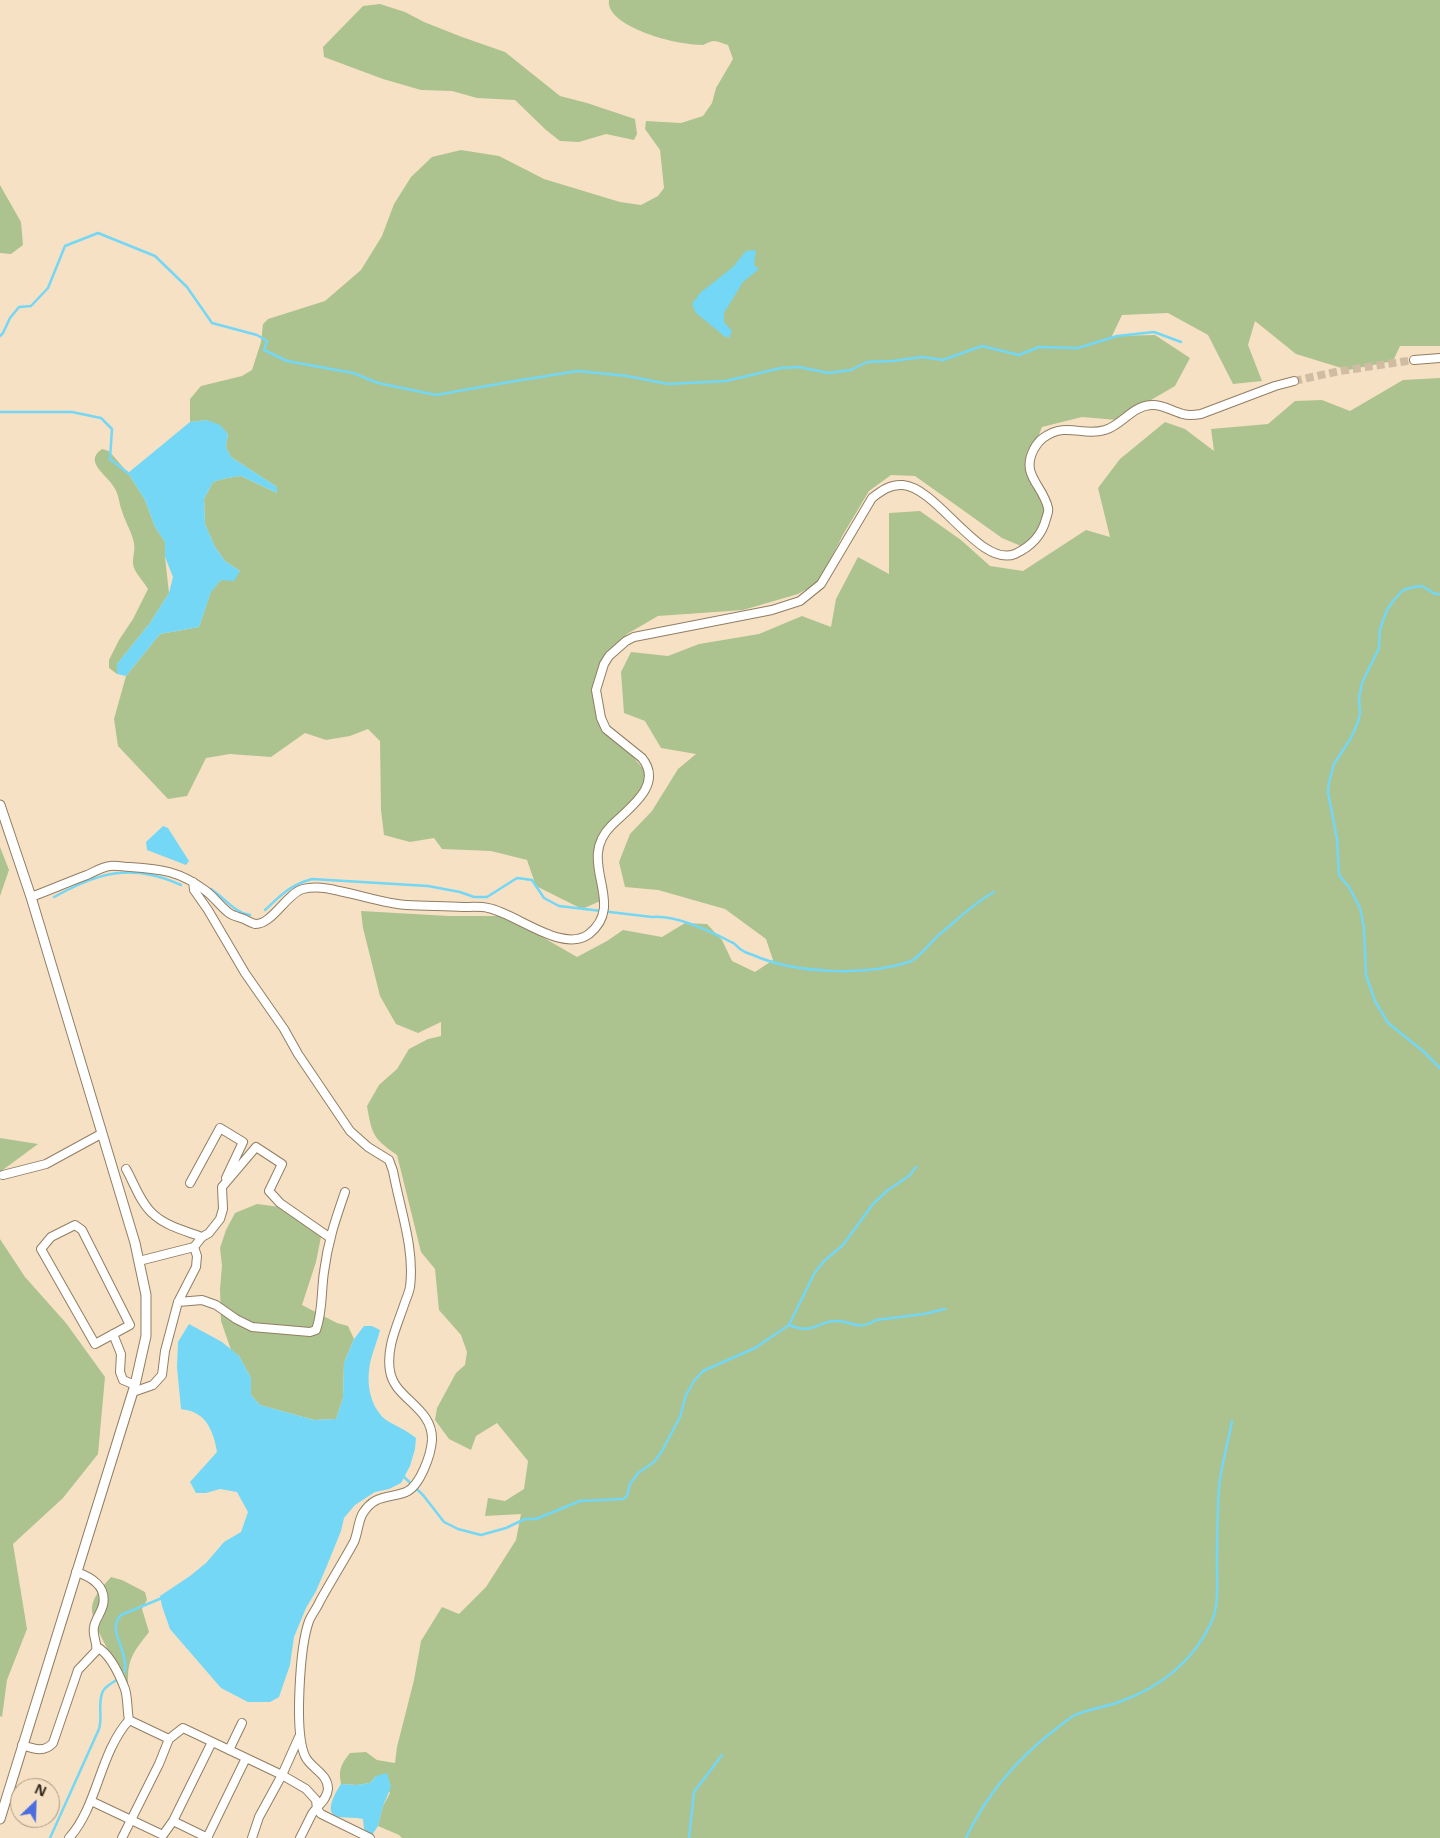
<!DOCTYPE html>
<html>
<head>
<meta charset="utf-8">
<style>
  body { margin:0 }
  #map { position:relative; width:1440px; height:1838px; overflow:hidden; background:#f7e1c4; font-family:"Open Sans",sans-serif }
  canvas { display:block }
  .north { position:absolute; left:10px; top:1778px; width:50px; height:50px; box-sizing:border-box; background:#f7e1c4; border:1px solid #a79781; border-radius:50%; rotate:24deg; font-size:14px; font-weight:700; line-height:20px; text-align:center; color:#30281d }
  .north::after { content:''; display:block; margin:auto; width:18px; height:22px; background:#4c6de1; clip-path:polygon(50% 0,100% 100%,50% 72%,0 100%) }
</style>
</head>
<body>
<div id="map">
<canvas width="1440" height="1838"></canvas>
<div class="north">N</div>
</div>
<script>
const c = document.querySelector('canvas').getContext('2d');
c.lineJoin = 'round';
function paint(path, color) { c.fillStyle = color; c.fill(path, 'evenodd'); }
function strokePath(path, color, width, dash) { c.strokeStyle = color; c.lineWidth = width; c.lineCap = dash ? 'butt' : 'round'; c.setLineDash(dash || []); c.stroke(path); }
paint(new Path2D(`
  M609,0H1440V346H1400L1393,361L1348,370L1296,354L1255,321L1248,345L1262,381L1233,384L1208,335L1168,313L1122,315L1112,336L1155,335L1190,358L1175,386L1117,420L1082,417L1042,427L1029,460L1049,510L1038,532L1021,546L1002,538L915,476L891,475L869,491L844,533L818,583L798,594L743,610L658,616L627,634L600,662L594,691L604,733L629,752L646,772L649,789L612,828L599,851L605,899L582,909L536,886L527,860L491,851L442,849L434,838L410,842L384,835L381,810L380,741L368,729L350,736L326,740L305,733L271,757L230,754L206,758L187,796L168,799L118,746L114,719L126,676L160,634L199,627L211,591L221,580L240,571L225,561L215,547L205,524L204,499L213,482L227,478L241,476L277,493V487L231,457L226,447L228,434L207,420L190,422V399L201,386L242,376L252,370L261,342L263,324L268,319L325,301L361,270L382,236L394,204L411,177L432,157L461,150L499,156L544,179L620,202L641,205L658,196L664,188L660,150L645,129L646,121L681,123L703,116L712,103L716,88L733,59L728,45C724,44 718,41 714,41C710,41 706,44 703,45C697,45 689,44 683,43C665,41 605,24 609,0Z
  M380,4L405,12L424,22L462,37L505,52L560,96L587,103L635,119L637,134L634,140L606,134L579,142L560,141L546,130L515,100L477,98L452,91L421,90L383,79L324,57L323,47L363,6Z
  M0,185L21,222L23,245L11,254L0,253Z
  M1440,378V1838H402L399,1835L378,1826L383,1806L390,1793L376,1776L370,1783L357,1785L341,1784C338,1770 341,1764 350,1753L366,1752L377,1760L395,1763L397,1747L414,1680L421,1641L442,1607L459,1614L486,1587L516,1540L521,1514L485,1516L488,1498L505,1501L524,1489L528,1461L497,1423L476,1436L471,1450L449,1439L435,1420L437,1408L456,1373L465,1365L467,1352L461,1335L439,1310L435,1269L421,1252L397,1155C373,1138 372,1135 367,1106L379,1085L397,1069L409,1049L428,1039L441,1036V1022L418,1033L396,1024L380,996L363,928L361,911L449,916H506L577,957L607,941L623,930L662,937L685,923L707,924L722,940L732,961L755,972L773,960L766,939L725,909L658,890L625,887L619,862L630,834L652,811L678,769L696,754L661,748L645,721L624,713L621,672L631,652L668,656L699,644L759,634L802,616L831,627L836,599L858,557L889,574V513L920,511L961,540L990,566L1023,571L1086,530L1110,537L1098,488L1120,459L1165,422L1185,429L1214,451L1211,429L1268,424L1295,401L1322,400L1350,411L1403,380Z
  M102,449L109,451L128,473L145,500L155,527L165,542V557L169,593L150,623L117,664V674L109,668V660L119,640L133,619L148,589C144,582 138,576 135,570C130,561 136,552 134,543C132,532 125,522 122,511C119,504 119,495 115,489C109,476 82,462 102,449Z
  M0,847L9,870L0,896Z
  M0,1138L38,1144L0,1172Z
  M257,1204L280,1207L301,1216L321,1237L316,1262L302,1305L337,1323L348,1326L354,1339L344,1363L343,1398L336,1419L314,1420L260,1405L251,1395V1378L239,1356L231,1350L221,1321L220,1289L222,1266L220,1248L226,1230L235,1213Z
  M0,1239L25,1277L66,1323L105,1377L98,1454L63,1498L13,1544L27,1629L7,1680L2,1717L0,1716Z
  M111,1577L122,1580L145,1592L147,1600L142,1609L149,1632C134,1651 127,1659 128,1684C119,1668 90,1624 92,1607C93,1596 104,1585 111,1577Z`), '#acc390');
paint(new Path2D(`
  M756,250L754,265L759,269L743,282L724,313V322L732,331L729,338L724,336L696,313L692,304L700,293L733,267L746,251Z
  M207,420L220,425L228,434L226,447L231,457L277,487V493L241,476L227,478L213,482L204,499L205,524L215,547L225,561L240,571L234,581L221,580L211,592L199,627L160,634L126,676L117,674V664L150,623L169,593L173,577L165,557V542L155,527L145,500L128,473L190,422Z
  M163,826L168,828L189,861L186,865L147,850L146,842Z
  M189,1324L222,1342L239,1356L251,1378V1395L260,1405L314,1420L336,1419L343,1398L344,1363L354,1339L364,1326H372L380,1330C377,1343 370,1357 369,1371C367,1388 372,1409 386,1420C396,1426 406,1430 416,1438L415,1449L410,1466L401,1483L389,1489L375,1492L355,1505L344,1518L341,1531L326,1568L316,1591L306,1608L294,1637L290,1665L279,1697L270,1702H248L221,1688L170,1629L162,1606L160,1596L190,1576L206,1563L224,1542L241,1532L248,1512L237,1492L220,1489L206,1493H196L190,1482L217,1452C215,1439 210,1421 197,1414C193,1411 186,1410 181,1409L177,1367L178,1342Z
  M387,1773L391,1787L383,1806L378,1826L372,1835L364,1829L363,1819C355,1817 347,1818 339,1817C322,1814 336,1792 341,1784L357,1785L370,1783L376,1776Z`), '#73d7f5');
strokePath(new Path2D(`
  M0,336L3,333L10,318L19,307L31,306L48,288L65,246L98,233L155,256L187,287L212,323L257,335L267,341L264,350L287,361L353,373L378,383L436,395L515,381L578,371L627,376L668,384L726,381L781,368L799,367L828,373L851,370L867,362L893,361L922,357L943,360L982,346L1019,355L1039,347L1078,348L1117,336L1154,332L1181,342
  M0,412H72L101,418L112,429L110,459L128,473
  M1440,594H1435L1422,586L1414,587L1403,590L1393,601L1387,610L1380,629L1379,648L1362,683L1359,698L1360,713L1358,722L1351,738L1334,764L1329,782L1328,792L1337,839L1339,875L1349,887L1360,908L1364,928L1366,975L1375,1001L1388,1023L1423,1051L1440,1068
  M211,889C225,898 233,912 250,915
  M54,897C85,880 114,867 151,875C162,877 172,881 181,885
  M265,910C281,895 290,885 312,879L428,886L460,892L474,897H487L517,878L532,880L544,898L559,906L652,917C675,915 710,931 731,942C735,943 736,946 740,949C744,952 749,954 753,955C796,974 865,976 909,962C920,958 931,941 940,934C957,920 974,903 994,892
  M789,1325L814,1274L824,1261L843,1245L873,1204L888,1190L909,1176L916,1167
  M403,1476L423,1495L444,1522L458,1529L481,1535L506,1528L525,1519H536L580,1501L623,1499L627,1496L630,1484L638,1473L654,1462L662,1451L680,1417L686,1395L694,1381L703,1371L755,1348L789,1325C815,1336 819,1319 838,1321C854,1322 858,1331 876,1320L924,1314L945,1309
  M50,1838L99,1729C103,1716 97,1703 103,1691C108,1682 123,1680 125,1670C128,1649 106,1630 121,1615L162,1598
  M689,1838L694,1792L722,1755
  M966,1838C986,1795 1019,1757 1057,1728C1063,1724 1069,1718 1075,1715C1089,1709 1105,1707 1119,1702C1159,1688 1193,1662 1211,1623C1219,1606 1217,1586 1217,1568C1217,1541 1217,1515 1219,1488C1221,1466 1228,1443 1232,1421`), '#73d7f5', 2.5);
strokePath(new Path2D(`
  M1294,381L1340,371L1414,360`), '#cfbca3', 8, [8, 4]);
const minor = new Path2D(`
  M1414,360L1440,358
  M193,882L194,890L208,910L245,973L284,1029L298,1054L350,1131L368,1147L389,1160L393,1171C400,1209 415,1249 410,1287C409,1293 406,1299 404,1305C397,1326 386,1348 390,1371C394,1399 433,1407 432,1440C431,1455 420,1486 406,1492C388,1499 375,1494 363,1513C358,1521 358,1533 354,1542C343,1562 331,1581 320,1601C317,1608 312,1614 309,1621C300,1646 294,1732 305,1756C310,1768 328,1773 328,1789C327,1800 317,1806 312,1814C308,1822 304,1830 300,1838
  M31,897C50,890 68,882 87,875C94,872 102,867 110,866C116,865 124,867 130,867C161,869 180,871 206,891C214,897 221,907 229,913C233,916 239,917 244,919C248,921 251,923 255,924C272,925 287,893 303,889C314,886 328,888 339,891C361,895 385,904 407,905C425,906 444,906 463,907C471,907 480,906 488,908C516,913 562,954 589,934C628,903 575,862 611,826C629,808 664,785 642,758L606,729L601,718L596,690L604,664L609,656L626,641L634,637L772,610L800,601L821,584L872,498C881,491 890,484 903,485C938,488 980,568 1015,554C1030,547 1042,535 1046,519C1047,515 1049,512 1048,508C1043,485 1020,475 1034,449C1036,445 1039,441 1043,438C1067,421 1082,437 1105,430C1122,425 1132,406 1151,405C1163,404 1171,411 1183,414C1189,416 1195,415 1201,414L1275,386L1294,381
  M126,1169C134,1183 140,1202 152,1213C165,1226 186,1231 202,1237
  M3,1175L46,1164L101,1134
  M190,1183L220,1128L243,1142L226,1178
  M75,1225L82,1230L130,1325L95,1344L41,1249L51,1237Z
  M139,1261L194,1247L202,1237L209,1233L220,1219L223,1209L222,1187L256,1147L282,1164L269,1191L280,1203L329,1237
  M178,1302L202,1300L216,1305L236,1319L252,1327L310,1332L316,1330C323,1311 321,1291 324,1272C328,1241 335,1221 345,1192
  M113,1334L121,1354L120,1372L123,1380L135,1385
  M133,1392L153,1385L162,1375L165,1351L178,1302L196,1267L197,1256L194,1247
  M97,1647C110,1654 120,1676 125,1689C128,1699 127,1710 129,1720
  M129,1720L169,1739
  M22,1745C34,1749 44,1753 53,1743L78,1670L96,1651C98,1643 92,1636 94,1627C95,1620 101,1613 103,1605C107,1587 92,1577 76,1572
  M229,1750L242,1723
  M91,1801L163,1835L173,1821L208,1838
  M173,1821L212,1742
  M69,1838C98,1806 99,1754 129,1720
  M122,1838L159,1764L169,1739L183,1728L282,1775L306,1789L316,1800L317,1809L321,1814L370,1838
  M207,1838L246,1758
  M252,1838L259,1817L282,1775L299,1737`);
const tertiary = new Path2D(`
  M0,805L31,897L135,1243L146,1295V1336L135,1385L0,1819`);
strokePath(minor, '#917e63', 10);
strokePath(tertiary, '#917e63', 11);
strokePath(minor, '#fff', 8);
strokePath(tertiary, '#fff', 9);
</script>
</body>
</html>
